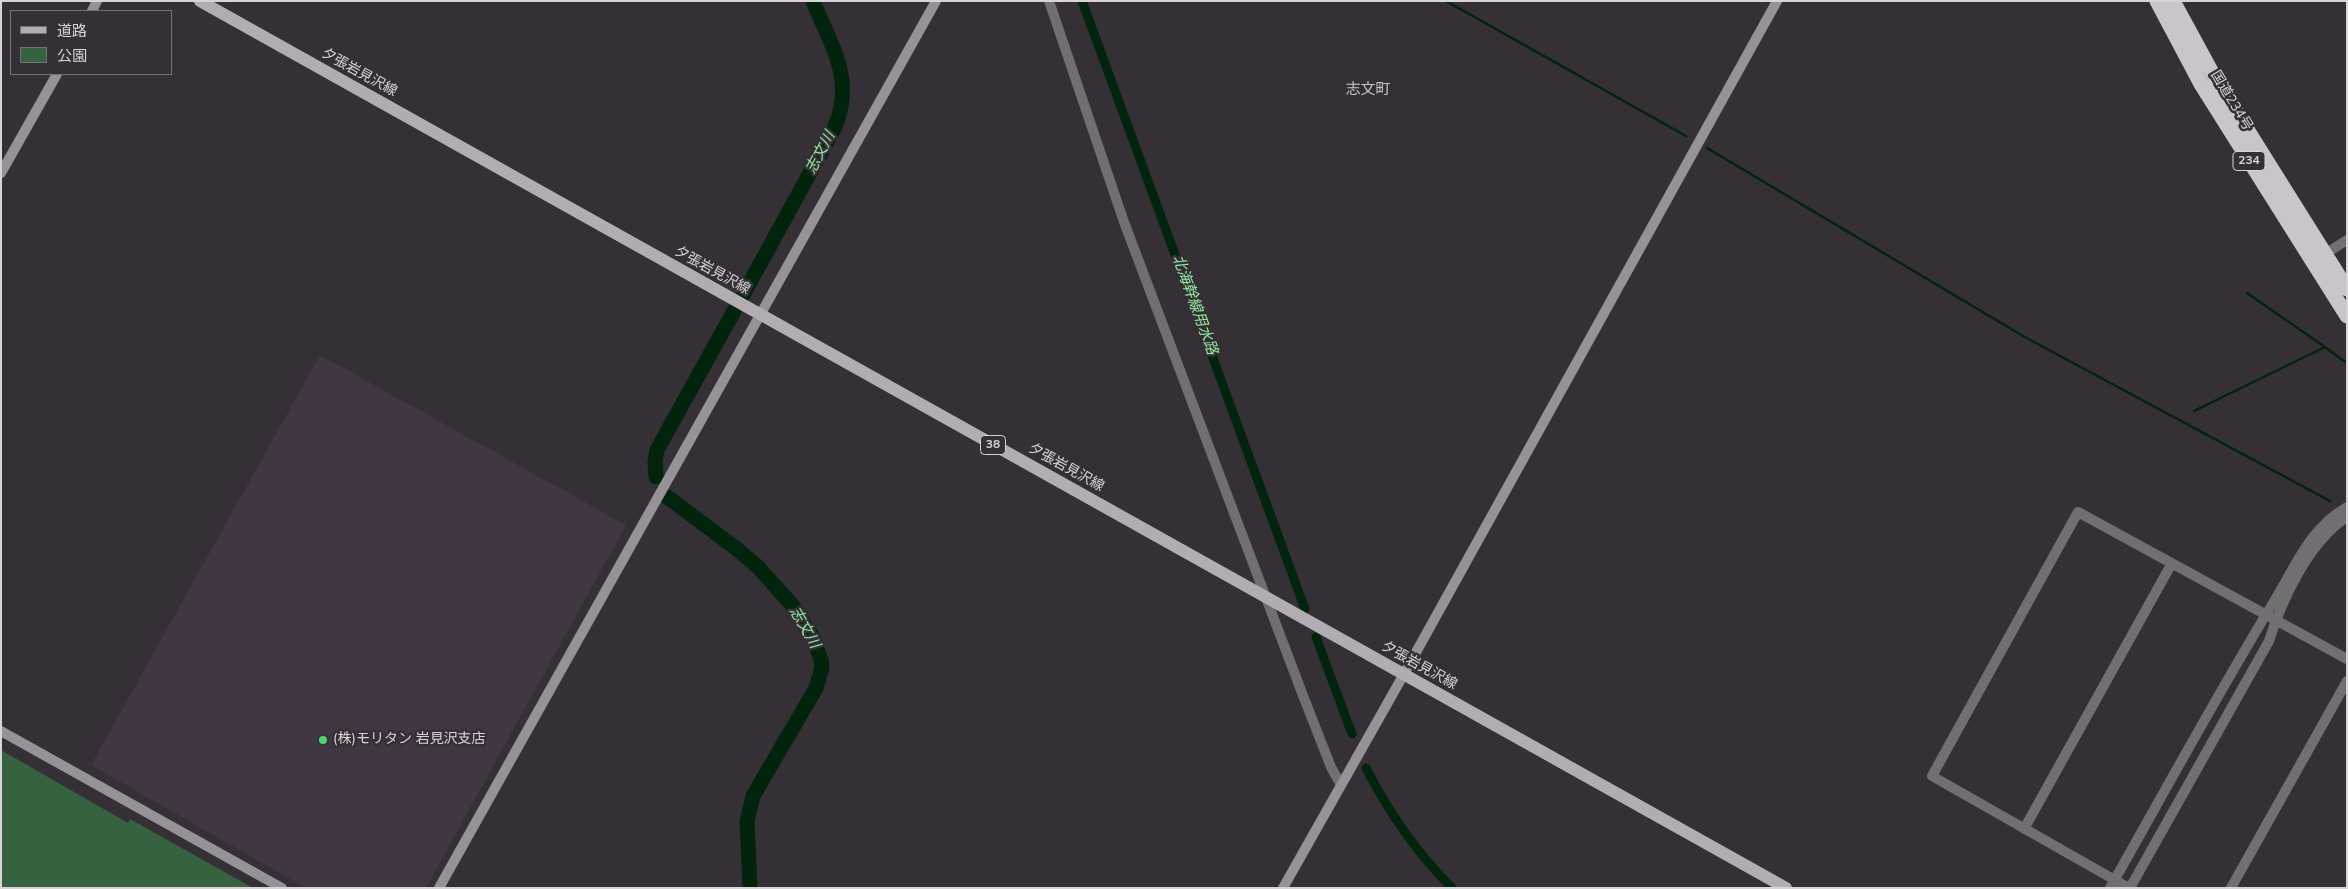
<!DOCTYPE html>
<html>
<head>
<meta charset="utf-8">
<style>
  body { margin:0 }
  #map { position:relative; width:2348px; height:889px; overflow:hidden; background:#352f36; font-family:"Nunito Sans","Noto Sans JP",sans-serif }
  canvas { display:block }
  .frame { position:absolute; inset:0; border:2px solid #d8d4d9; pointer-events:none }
  .legend { position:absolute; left:10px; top:10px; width:162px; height:65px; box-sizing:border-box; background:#352f36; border:1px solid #767177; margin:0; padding:6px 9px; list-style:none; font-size:15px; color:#d8d4d9 }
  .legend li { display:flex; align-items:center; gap:10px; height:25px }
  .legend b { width:25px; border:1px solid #767177 }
</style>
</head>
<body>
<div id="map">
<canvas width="2348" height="889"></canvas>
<div class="frame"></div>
<ul class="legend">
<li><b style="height:6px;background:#b2acb3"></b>道路</li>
<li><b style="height:14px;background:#37623f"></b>公園</li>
</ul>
</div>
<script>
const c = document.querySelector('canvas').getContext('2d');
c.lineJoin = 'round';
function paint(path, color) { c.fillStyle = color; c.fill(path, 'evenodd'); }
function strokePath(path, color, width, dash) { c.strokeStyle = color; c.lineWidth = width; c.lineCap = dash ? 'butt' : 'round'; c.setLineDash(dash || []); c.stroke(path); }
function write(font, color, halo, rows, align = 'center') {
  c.font = font + ' "Nunito Sans","Noto Sans JP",sans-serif'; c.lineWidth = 5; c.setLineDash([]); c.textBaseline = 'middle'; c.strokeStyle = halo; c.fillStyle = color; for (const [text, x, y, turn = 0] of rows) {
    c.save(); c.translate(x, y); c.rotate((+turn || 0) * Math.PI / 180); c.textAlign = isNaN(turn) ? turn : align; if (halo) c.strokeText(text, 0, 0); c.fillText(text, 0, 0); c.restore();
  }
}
paint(new Path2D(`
  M320,355L626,525L426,888H306L91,765Z`), '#413743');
paint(new Path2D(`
  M1,750L128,823L130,819L253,888H1Z`), '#37623f');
strokePath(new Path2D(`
  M1446,1L1686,136
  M1707,148L2023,336L2330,501
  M2326,348L2347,363
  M2194,411L2325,347L2247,293`), '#03240c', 2.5);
strokePath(new Path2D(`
  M1082,1L1305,609
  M1316,637L1352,734
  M1366,768C1389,813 1416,852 1452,888`), '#03240c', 9);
strokePath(new Path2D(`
  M743,295L834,129C856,80 831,46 813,1
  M656,477L655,461L657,450L734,311
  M666,496L737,549L758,567L793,606L814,639L821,660L822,668L816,688L753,796L747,821L750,888`), '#03240c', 15);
strokePath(new Path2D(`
  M1049,1L1124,222L1302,693L1331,767L1341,785
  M2325,254L2347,240
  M2024,829L2172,563
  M2110,888C2165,791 2218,693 2276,598C2296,565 2311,527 2347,507
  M2129,888L1932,776L2078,512L2347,659
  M2130,888L2269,641C2282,599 2309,542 2347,517
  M2231,888L2347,681`), '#726f73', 10);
strokePath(new Path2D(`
  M92,11L97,1
  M1,173L57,74
  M1,731L282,888
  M439,888L936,1
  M1283,888L1404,674L1777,1`), '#969297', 10);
strokePath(new Path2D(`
  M200,1L1786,888`), '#b2acb3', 12);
strokePath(new Path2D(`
  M2157,1L2201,84L2347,316
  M2173,1L2216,80L2347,289`), '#cbc4cd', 15);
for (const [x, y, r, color] of [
  [323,740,5,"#52d673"]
]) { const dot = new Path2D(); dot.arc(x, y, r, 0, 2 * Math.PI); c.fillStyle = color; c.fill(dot); strokePath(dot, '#352f36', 2); }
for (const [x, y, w] of [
  [2249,161,32],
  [993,445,25]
]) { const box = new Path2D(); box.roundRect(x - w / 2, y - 9.5, w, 19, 4); c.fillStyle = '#352f36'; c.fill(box); strokePath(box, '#d8d4d9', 1); }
write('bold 12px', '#d8d4d9', null, [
  ["234",2249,161],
  ["38",993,445]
]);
write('14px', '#d8d4d9', '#352f36', [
  ["夕張岩見沢線",359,73,29],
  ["国道234号",2231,101,59],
  ["夕張岩見沢線",712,271,29],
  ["夕張岩見沢線",1066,468,29],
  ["夕張岩見沢線",1419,666,29]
]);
write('14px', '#d8d4d9', '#352f36', [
  ["(株)モリタン 岩見沢支店",333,740]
], 'left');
write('15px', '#cac3cc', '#352f36', [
  ["志文町",1368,90]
]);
write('italic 15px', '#93eaa2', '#352f36', [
  ["志文川",821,153,-62],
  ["北海幹線用水路",1194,305,70],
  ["志文川",804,628,60]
]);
</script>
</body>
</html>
